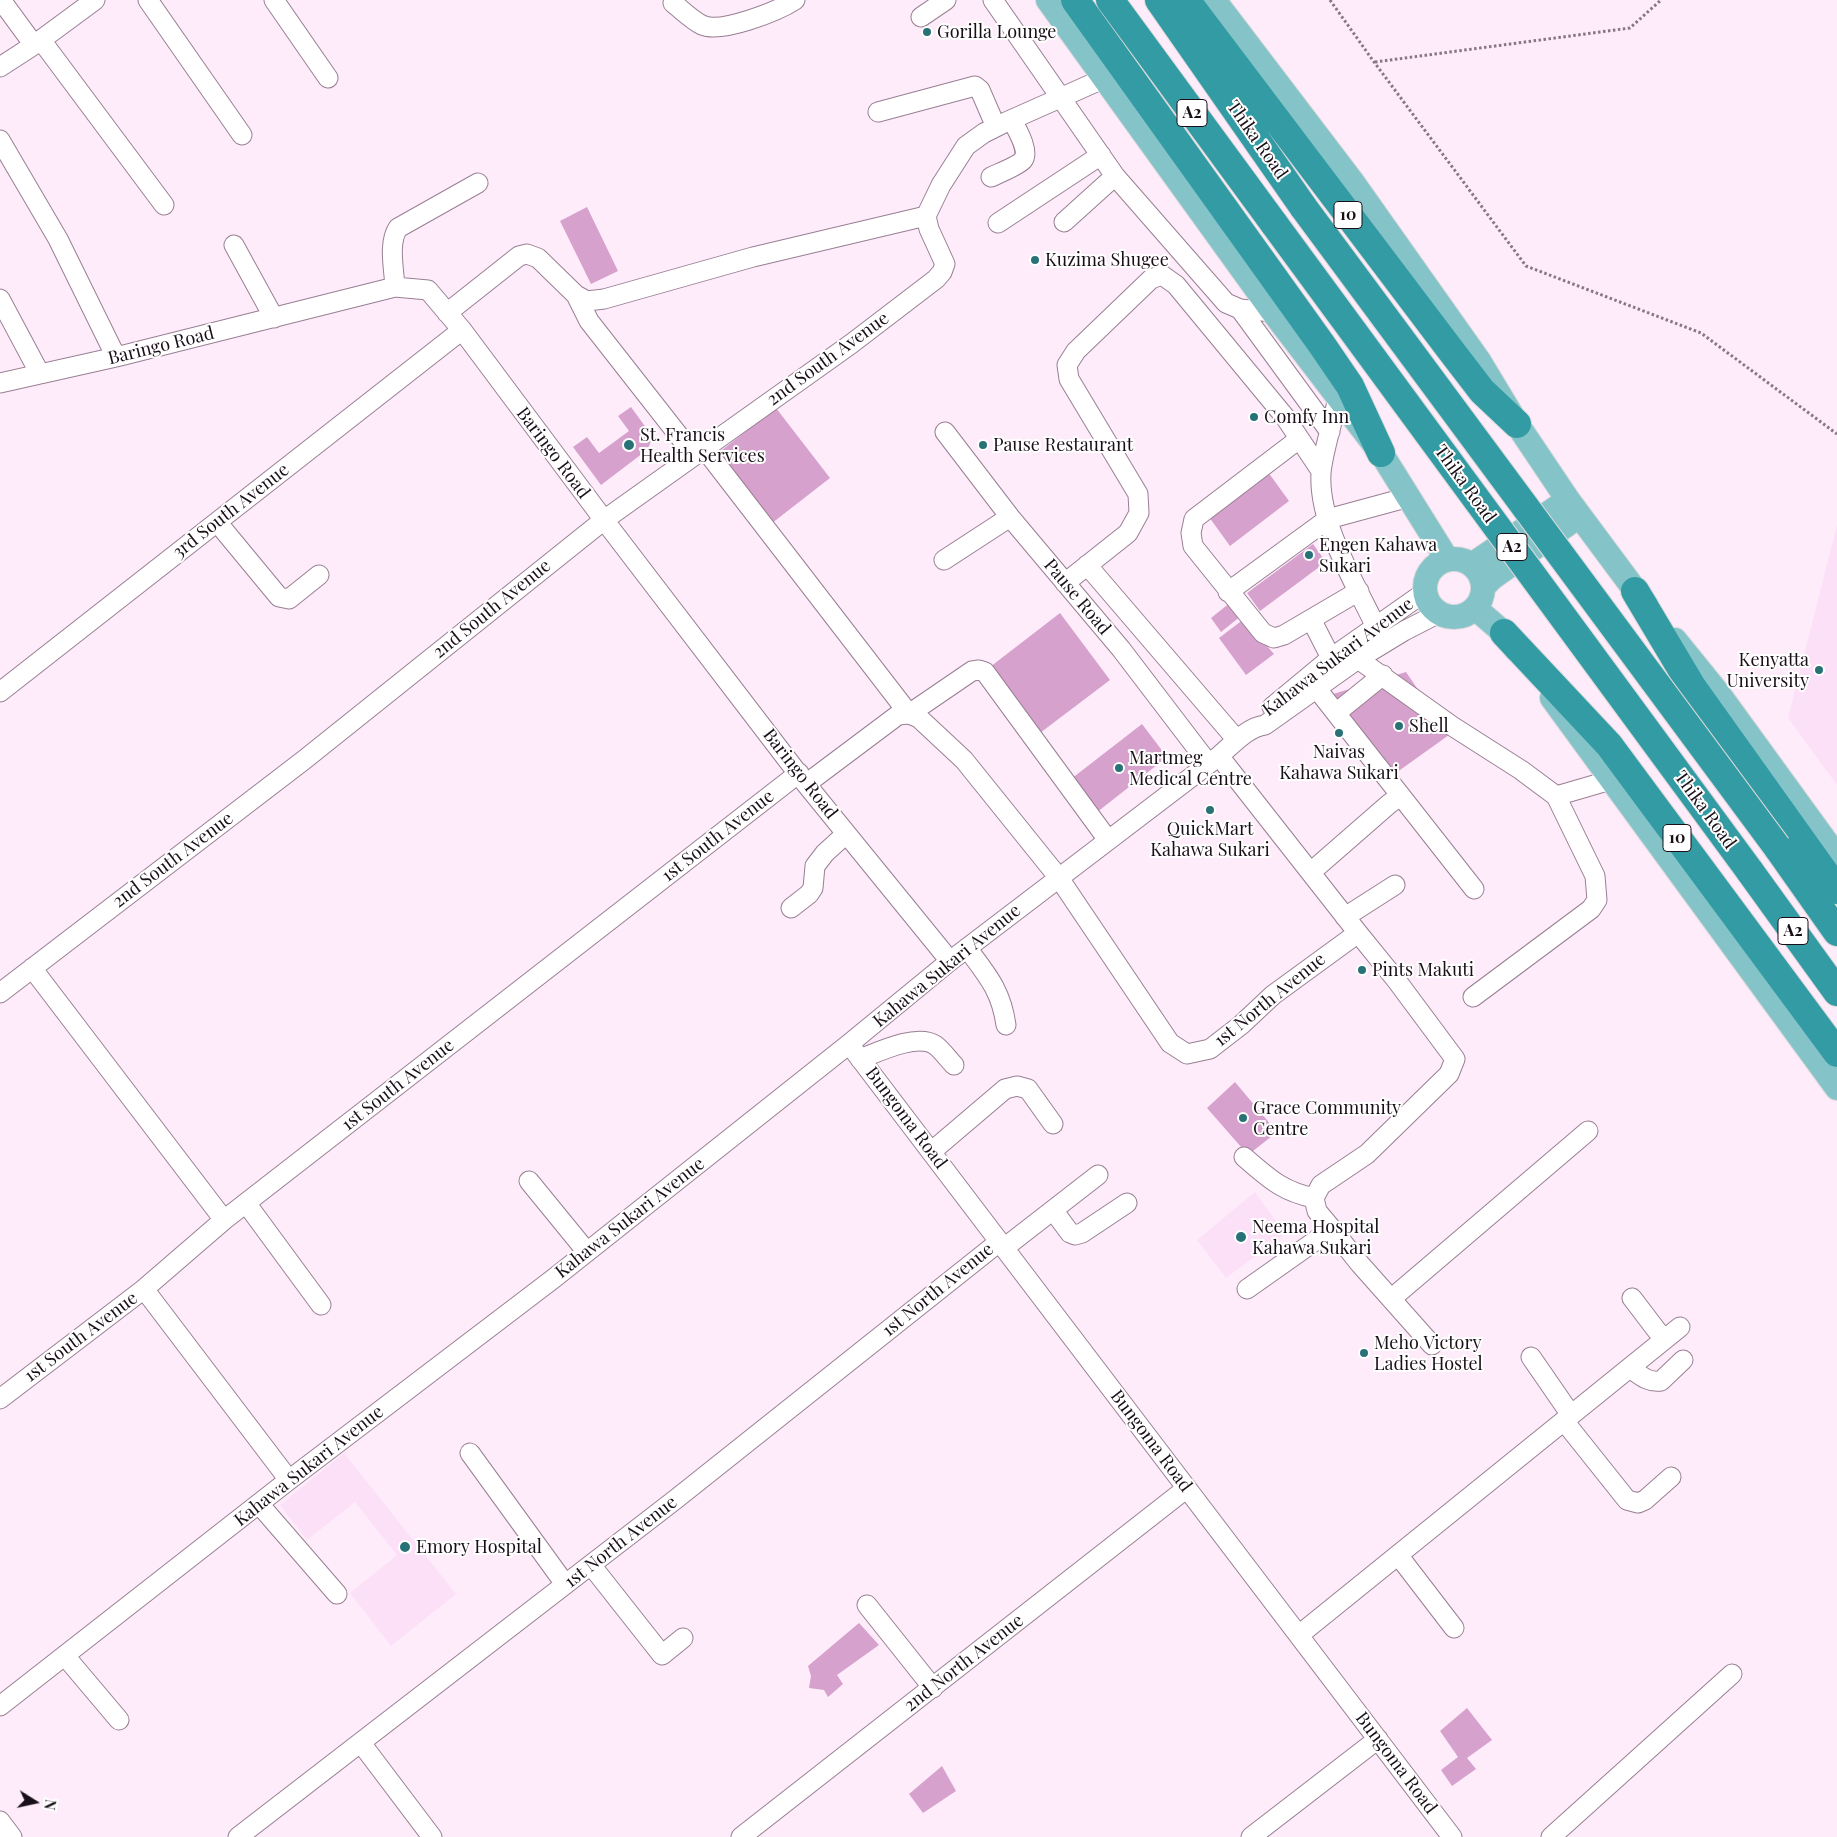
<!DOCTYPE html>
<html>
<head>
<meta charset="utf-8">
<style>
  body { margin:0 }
  #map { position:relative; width:1837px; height:1837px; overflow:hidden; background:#feecfa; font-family:"Playfair Display",serif }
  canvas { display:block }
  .north { position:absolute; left:10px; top:1777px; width:50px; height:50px; -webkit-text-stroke:4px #fff; paint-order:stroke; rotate:100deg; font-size:14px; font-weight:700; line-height:20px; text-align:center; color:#190f17 }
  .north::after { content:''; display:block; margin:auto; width:18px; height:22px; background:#190f17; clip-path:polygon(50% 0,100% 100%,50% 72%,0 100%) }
</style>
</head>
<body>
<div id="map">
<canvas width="1837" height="1837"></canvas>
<div class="north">N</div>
</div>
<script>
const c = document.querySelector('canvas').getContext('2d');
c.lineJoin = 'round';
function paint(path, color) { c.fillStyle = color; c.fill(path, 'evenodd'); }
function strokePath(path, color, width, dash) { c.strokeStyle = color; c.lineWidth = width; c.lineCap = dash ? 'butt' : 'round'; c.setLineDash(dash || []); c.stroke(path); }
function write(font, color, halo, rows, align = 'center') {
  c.font = font + ' "Playfair Display",serif'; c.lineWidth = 4; c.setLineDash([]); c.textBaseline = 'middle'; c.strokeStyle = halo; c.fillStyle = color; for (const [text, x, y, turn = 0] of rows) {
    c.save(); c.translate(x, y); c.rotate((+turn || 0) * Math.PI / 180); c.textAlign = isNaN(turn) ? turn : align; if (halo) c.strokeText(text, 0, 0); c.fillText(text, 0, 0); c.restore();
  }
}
paint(new Path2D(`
  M1837,525V785L1788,718Z
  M1255,1192L1285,1234L1226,1278L1197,1240Z
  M344,1453L456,1594L391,1646L350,1593L397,1555L355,1502L307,1540L280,1505Z`), '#fce0f7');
paint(new Path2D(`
  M587,207L618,271L591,284L560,221Z
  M631,407L652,436L650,444L647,450L601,485L573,447L587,437L599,453L629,431L618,416Z
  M776,408L830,478L767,527L713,457Z
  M1268,472L1289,501L1230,546L1209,517Z
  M1313,544L1326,562L1260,611L1247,593Z
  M1231,602L1241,616L1221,632L1211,618Z
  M1060,613L1110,680L1040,733L990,667Z
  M1244,619L1274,654L1246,675L1219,638Z
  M1406,672L1449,735L1393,775L1333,694Z
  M1142,724L1167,757L1096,813L1071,779Z
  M1235,1082L1277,1132L1248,1155L1207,1108Z
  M859,1623L879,1645L837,1675L843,1684L828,1697L824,1690L809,1688L811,1676L808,1666Z
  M1467,1708L1492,1740L1467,1758L1476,1769L1452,1786L1441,1770L1458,1757L1440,1731Z
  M942,1766L956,1791L923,1813L909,1794Z`), '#d7a1cd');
const minor = new Path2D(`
  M1,0L34,45
  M148,0L242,135
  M274,0L328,78
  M993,0L1115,176L1226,303L1240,309L1273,312
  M673,3C682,10 692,20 702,25C721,34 778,11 795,0
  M921,17L946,0
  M41,40L164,205
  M0,67L34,45L95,0
  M878,112L975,86L980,90L996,127
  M0,140L58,239L116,357
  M991,177C999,173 1018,166 1023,160C1030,151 1016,128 1012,120
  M1064,222L1115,176
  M998,223L1101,155
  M234,245L274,318
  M395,287C394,269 388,243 398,228L478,183
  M576,295L589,321L694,455
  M0,299L40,374
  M1240,309L1330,432
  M447,313L519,256L527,254L538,258L576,295L587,301L604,299L753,257L926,216L941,185L966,146L984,133L1006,122L1105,78
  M0,383L116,357L395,287L428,290L462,330L604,520L806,784L950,961
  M1338,398C1333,421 1323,451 1321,473C1318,523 1355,583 1376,627
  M945,432L1010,517L1121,649L1208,763
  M1299,439L1194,519L1191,533L1193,546L1263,633L1274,638L1284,635L1359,591
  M704,448L909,714L972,671L979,670L985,672L1108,840
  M217,522L279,597L289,599L319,575
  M944,560L1010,517
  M1087,565L1237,740
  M1065,583L1128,533L1139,513L1138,494L1069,379L1067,365L1076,351L1151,279L1162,275L1176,285L1285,417L1321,471
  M1228,592L1328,519L1409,497
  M1311,619L1331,658
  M1358,659L1452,726L1521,770L1556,796L1611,780
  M1317,689L1474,889
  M0,692L462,330
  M1272,707L1331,658L1425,592
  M1336,713L1383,675
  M1219,756L1358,933L1397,981L1455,1059L1449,1074L1367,1154L1321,1185L1314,1198L1317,1211L1332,1229L1360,1264L1432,1345
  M806,784L898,715L909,714L919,718L964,760L1059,878L1170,1043L1187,1054L1210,1049L1241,1025L1273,995L1358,933
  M1311,872L1389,804L1400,796
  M791,908L809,894L813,888L815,866L825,853L846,834
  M1345,917L1395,885
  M967,948C987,975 1001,990 1006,1025
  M32,968L224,1220
  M0,993L304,760L604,520L851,344L936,279L942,272L945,264L929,229L926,216
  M1473,997L1591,909L1597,900L1595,876L1556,796
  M849,1044L1452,1837
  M860,1059C878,1052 917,1033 935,1045C942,1050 948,1059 954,1065
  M931,1152L1005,1089L1017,1086L1028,1089L1053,1124
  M1244,1157C1269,1178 1281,1191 1314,1198
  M529,1181L587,1252
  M246,1203L321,1305
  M1053,1210L1070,1233L1075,1235L1082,1233L1127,1203
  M1004,1248L1098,1175
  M144,1289L289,1480
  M1247,1289L1332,1229
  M1632,1298L1664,1340
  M1391,1299L1588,1131
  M1531,1357L1571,1415
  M1630,1368C1640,1375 1648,1383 1661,1381L1683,1360
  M0,1399L144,1289L224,1220L799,773
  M1564,1421L1627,1500L1638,1503L1645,1500L1671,1477
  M470,1453L565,1584
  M259,1504L337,1594
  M1398,1555L1454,1628
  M591,1565L662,1655L683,1638
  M867,1605L933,1688
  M1299,1635L1680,1327
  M65,1656L119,1720
  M0,1706L289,1480L553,1279L849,1044L950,961L1219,756C1233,744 1248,727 1265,725L1358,659L1404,631L1439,613
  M361,1743L432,1837
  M0,1821L12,1837
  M238,1837L676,1499L999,1242
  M741,1837L1187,1488
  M1251,1837L1378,1739
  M1551,1837L1732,1674`);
const major = new Path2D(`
  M1048,0L1273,312L1381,453L1447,559
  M1214,0L1351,180L1479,361L1517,424L1568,500L1646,605
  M1425 588a29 29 0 1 1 58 0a29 29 0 1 1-58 0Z
  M1473,564L1568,500
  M1483,587L1492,578L1579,516
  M1475,608L1504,633L1516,649
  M1675,640L1718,693L1837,857
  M1552,698L1837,1088`);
const highway = new Path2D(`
  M1075,0L1322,345L1350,386L1381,453
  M1110,0L1275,225
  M1159,0L1304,208
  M1186,0L1449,348L1482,391L1517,424
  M1635,591L1691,685L1837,890
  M1504,633L1609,745L1837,1053
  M1777,847L1837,932
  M1749,870L1837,992`);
strokePath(minor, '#997f94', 21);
strokePath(major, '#dad9da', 26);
strokePath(highway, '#dad9da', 30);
strokePath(new Path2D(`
  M1330,0L1374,62L1526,266L1701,333L1837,434
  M1375,62L1630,28L1661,0`), '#857882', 3, [2.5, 2.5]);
strokePath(minor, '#fff', 19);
strokePath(major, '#84c3c8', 24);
strokePath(highway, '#329ba3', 28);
const highwayBridge = new Path2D(`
  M1304,208L1777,847
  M1275,225L1749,870`);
strokePath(highwayBridge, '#dad9da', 30, []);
strokePath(highwayBridge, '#329ba3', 28);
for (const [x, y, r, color] of [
  [927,32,5,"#277177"],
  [1035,260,5,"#277177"],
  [1254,417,5,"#277177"],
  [629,445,6,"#277177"],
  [983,445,5,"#277177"],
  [1309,555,5,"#277177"],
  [1819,670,5,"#277177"],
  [1399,726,5,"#277177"],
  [1339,733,5,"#277177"],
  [1119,768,5,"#277177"],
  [1210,810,5,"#277177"],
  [1362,970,5,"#277177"],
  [1243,1118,5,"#277177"],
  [1241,1237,6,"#277177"],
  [1364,1353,5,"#277177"],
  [405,1547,6,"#277177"]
]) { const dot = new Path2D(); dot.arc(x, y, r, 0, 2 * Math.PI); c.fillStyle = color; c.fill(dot); strokePath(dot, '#fff', 2); }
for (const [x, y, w] of [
  [1192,113,30],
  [1348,215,28],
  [1512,547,30],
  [1677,838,28],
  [1793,931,30]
]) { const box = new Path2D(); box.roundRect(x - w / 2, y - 13.5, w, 27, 4); c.fillStyle = '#fff'; c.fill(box); strokePath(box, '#190f17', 1); }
write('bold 16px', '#190f17', null, [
  ["A2",1192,113],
  ["10",1348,215],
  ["A2",1512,547],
  ["10",1677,838],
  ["A2",1793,931]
]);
write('18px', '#190f17', '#fff', [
  ["Gorilla Lounge",937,32],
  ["Kuzima Shugee",1045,260],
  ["Comfy Inn",1264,417],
  ["St. Francis",640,435],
  ["Health Services",640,456],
  ["Pause Restaurant",993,445],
  ["Engen Kahawa",1319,545],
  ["Sukari",1319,566],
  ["Kenyatta",1809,660,"right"],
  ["University",1809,681,"right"],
  ["Shell",1409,726],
  ["Naivas",1339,752,"center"],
  ["Kahawa Sukari",1339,773,"center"],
  ["Martmeg",1129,758],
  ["Medical Centre",1129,779],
  ["QuickMart",1210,829,"center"],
  ["Kahawa Sukari",1210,850,"center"],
  ["Pints Makuti",1372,970],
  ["Grace Community",1253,1108],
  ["Centre",1253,1129],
  ["Neema Hospital",1252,1227],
  ["Kahawa Sukari",1252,1248],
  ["Meho Victory",1374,1343],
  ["Ladies Hostel",1374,1364],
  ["Emory Hospital",416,1547]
], 'left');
write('18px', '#190f17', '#fff', [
  ["Thika Road",1257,140,55],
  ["Baringo Road",161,346,-14],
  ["2nd South Avenue",828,359,-36],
  ["Baringo Road",553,453,53],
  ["Thika Road",1465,484,54],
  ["3rd South Avenue",231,511,-38],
  ["Pause Road",1077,597,50],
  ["2nd South Avenue",492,609,-39],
  ["Kahawa Sukari Avenue",1338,657,-37],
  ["Baringo Road",800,774,52],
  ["Thika Road",1705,810,54],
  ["1st South Avenue",718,836,-38],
  ["2nd South Avenue",173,860,-37],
  ["Kahawa Sukari Avenue",947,966,-39],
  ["1st North Avenue",1270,1000,-39],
  ["1st South Avenue",398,1085,-38],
  ["Bungoma Road",906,1118,53],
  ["Kahawa Sukari Avenue",630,1218,-38],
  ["1st North Avenue",938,1290,-39],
  ["1st South Avenue",81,1337,-37],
  ["Bungoma Road",1151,1441,53],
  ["Kahawa Sukari Avenue",309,1466,-38],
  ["1st North Avenue",621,1542,-38],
  ["2nd North Avenue",964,1663,-38],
  ["Bungoma Road",1396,1763,53]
]);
</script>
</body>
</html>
